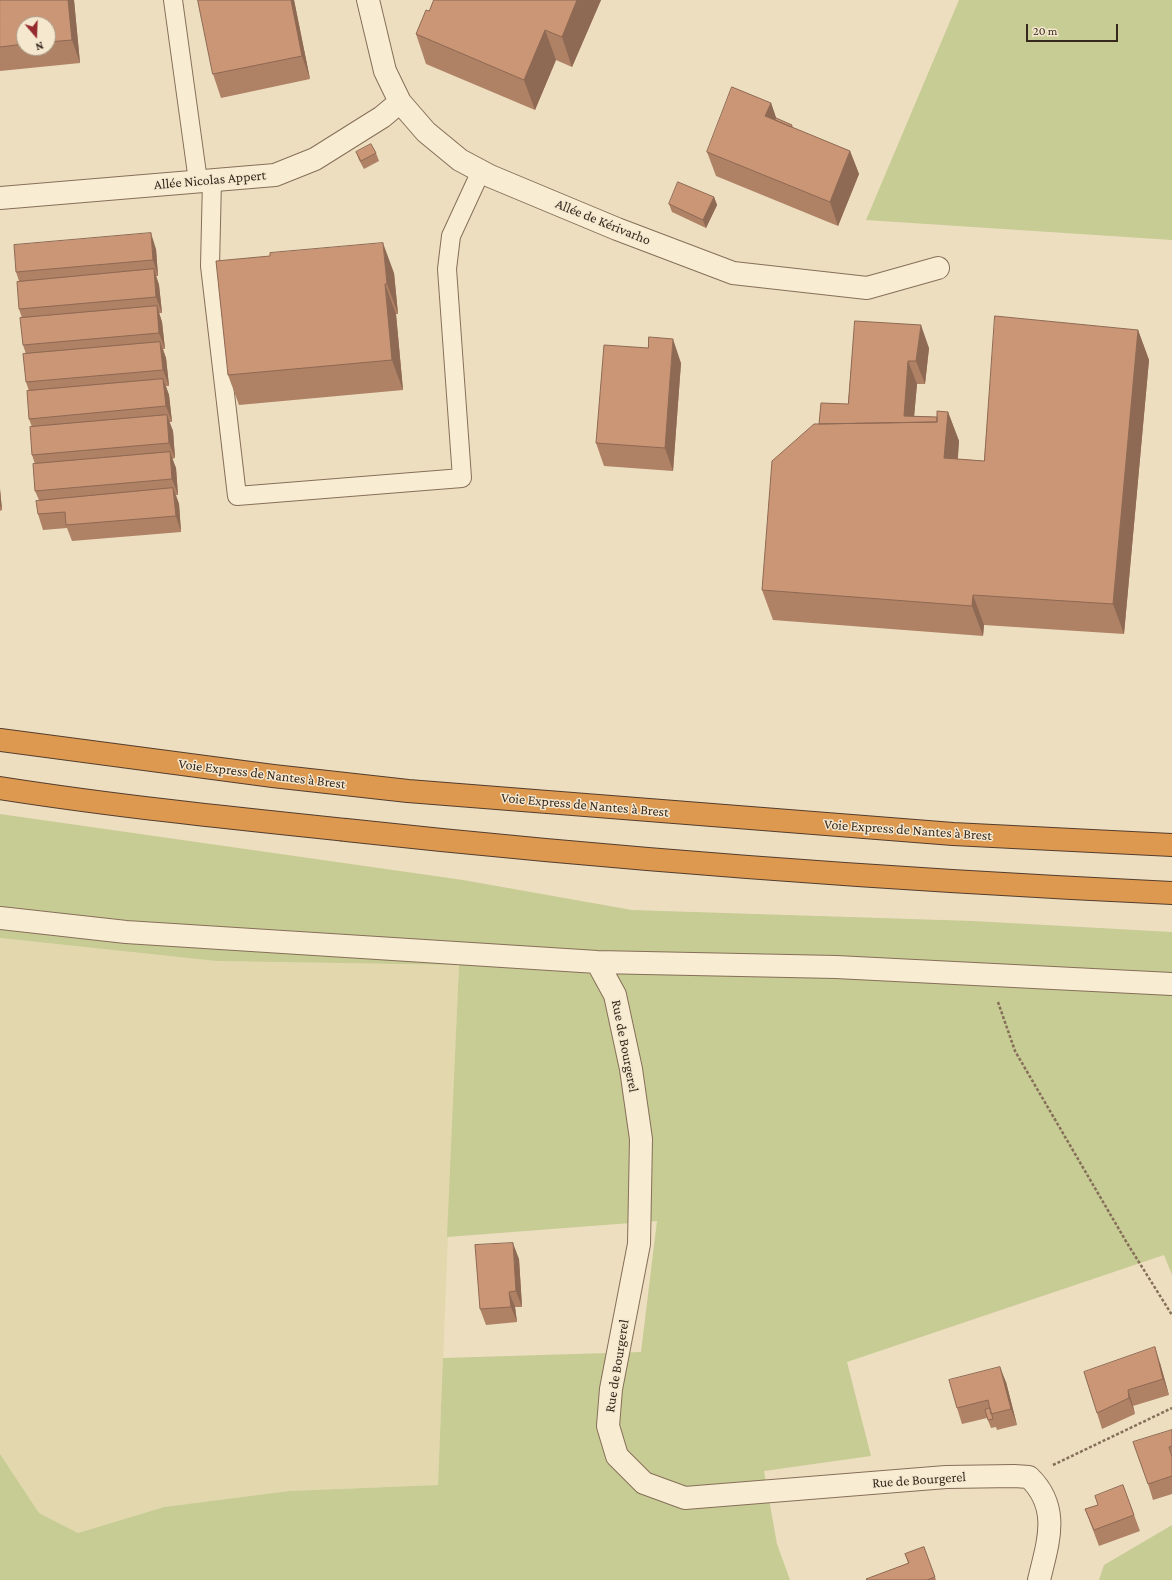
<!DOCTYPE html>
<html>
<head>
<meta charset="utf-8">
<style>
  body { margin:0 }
  #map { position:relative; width:1172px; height:1580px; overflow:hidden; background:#eddec0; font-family:"Crimson Pro",serif }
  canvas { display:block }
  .north { position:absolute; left:16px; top:16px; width:40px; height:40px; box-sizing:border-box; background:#f5e8cf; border:1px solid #a99b88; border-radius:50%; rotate:161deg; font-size:11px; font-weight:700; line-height:16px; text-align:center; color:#36281d }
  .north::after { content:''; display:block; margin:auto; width:14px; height:18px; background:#94292e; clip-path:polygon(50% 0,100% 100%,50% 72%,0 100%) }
  .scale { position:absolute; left:1026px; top:24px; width:92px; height:18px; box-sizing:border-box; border:2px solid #36281d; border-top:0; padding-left:5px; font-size:12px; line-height:14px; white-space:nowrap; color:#36281d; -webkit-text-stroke:3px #f5e8cf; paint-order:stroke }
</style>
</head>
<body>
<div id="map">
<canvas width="1172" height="1580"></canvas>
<div class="north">N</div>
<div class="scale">20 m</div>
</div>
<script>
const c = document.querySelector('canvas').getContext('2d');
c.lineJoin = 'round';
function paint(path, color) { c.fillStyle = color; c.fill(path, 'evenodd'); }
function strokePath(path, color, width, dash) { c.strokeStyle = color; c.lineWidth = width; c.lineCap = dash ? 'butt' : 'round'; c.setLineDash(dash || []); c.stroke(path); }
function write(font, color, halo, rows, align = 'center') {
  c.font = font + ' "Crimson Pro",serif'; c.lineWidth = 3; c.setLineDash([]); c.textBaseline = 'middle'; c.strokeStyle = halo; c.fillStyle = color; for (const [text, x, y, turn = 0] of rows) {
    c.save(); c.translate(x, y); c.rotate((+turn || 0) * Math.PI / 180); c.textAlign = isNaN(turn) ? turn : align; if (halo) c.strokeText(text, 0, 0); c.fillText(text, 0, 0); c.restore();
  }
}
paint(new Path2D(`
  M0,938L216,961L459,965L438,1485L289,1491L164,1507L78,1533L39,1513L0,1454Z`), '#e3d8ad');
paint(new Path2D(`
  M959,0H1172V240L866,220Z
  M0,814L463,880L632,910L973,921L1172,932V1275L1164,1255L847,1362L871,1456L764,1471L777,1544L790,1580H0V1454L39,1513L78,1533L164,1507L289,1491L438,1485L443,1358L641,1352L657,1221L447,1237L459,965L216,961L0,938Z
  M1172,1525V1580H1099L1104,1565Z`), '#c7cb94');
const lane = new Path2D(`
  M173,0L198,181
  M212,180L210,266L237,496L462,478L447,269L451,236L481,171`);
const street = new Path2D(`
  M368,0L385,71L400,102L426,132L460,160L490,176L617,229L733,273L867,288L938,268
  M0,198L275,175L315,159L382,117L400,102
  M0,918L126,932L597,962L836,967L1172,984
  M597,962L615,995L631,1069L641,1139L639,1244L611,1389L608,1426L617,1456L644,1483L685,1498L946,1477L1014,1476L1029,1477C1061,1508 1048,1542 1039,1580`);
const highway = new Path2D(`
  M0,740L273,776L408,791L953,834L1172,845
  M0,788C115,806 231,818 346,830C621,860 896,880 1172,893`);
strokePath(lane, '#866f58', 20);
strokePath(street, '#866f58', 24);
strokePath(highway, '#543d2d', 24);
strokePath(new Path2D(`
  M998,1002L1015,1051L1127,1243L1172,1315
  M1053,1465L1172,1408`), '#866f58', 2.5, [3, 2]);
strokePath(lane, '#f8ecd3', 18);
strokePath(street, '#f8ecd3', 22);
strokePath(highway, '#dd9950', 22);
paint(new Path2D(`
  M0,0H74L80,63L0,71ZM24,24H48V48H24Z
  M198,0H294L310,79L221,98L213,74Z
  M601,0L572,67L556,60L535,110L426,64L416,34L429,11Z
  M771,103L776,118L792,125L793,128L850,151L859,174L838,226L716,176L707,152Z
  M356,152L376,153L379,161L364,169L359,160Z
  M714,197L717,205L706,228L672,212L669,204Z
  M156,249L158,276H156L159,285L162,313H159L162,322L165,349H163L166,358L169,386H166L169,395L172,422H169L173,431L175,458L172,459L176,468L178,495H176L179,504L181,532L72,541L67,528L43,530L38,514L39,500L35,491V464L32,455V427L29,419V391L26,382V354L23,345L22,318L19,309V281L16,272Z
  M394,273L398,314H396L403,390L239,405L228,375Z
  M855,321L929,348L925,384H917L914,416L937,417L948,412L959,441L958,459L984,461L1138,330L1149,360L1124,634L984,625L983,636L773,620L762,590L819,424L848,404Z
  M681,363L673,471L604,466L596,443Z
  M0,489L2,510L0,511Z
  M519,1259L522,1307H515L517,1322L486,1325L480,1309Z
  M1160,1363L1169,1395L1133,1406L1135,1414L1102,1429L1097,1413Z
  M1006,1382L1017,1425L997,1430L996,1427L991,1428L987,1418L962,1424L957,1408Z
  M1172,1430V1494L1153,1500L1148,1484Z
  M1123,1485L1140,1531L1099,1546L1085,1509L1098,1505Z
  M924,1547L936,1580H867L908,1563L905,1554Z`), '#af8165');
paint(new Path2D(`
  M68,0H74L80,63L72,40Z
  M291,0H294L310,79L302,56Z
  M577,0H601L572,67L562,37Z
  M545,30L556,60L535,110L524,80Z
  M771,103L779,126L765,116Z
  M850,151L859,174L838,226L830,202Z
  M714,197L717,205L706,228L703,220Z
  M151,233L156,249L158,276L153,260Z
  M383,243L394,273L398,314L387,284Z
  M154,269L159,285L162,313L156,297Z
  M385,284L396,314L403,390L392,360Z
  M157,306L162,322L165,349L159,333Z
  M921,325L929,348L925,384L916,361Z
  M1138,330L1149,360L1124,634L1113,604Z
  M673,339L681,363L673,471L665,448Z
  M160,342L166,358L169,386L163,370Z
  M908,361L917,384L913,429L904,416Z
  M163,379L169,395L172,422L166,406Z
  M948,412L959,441L955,488L944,458Z
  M167,415L173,431L175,458L169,443Z
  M170,452L176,468L178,495L172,479Z
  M173,488L179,504L181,532L176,516Z
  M0,489L2,510L0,505Z
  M973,595L984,625L983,636L972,606Z
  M513,1243L519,1259L522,1307L516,1291Z
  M509,1292L515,1307L517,1322L511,1307Z
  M1155,1347L1160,1363L1169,1395L1163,1379Z
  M1000,1367L1006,1382L1017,1425L1011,1409Z
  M1128,1390L1133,1406L1135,1414L1129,1398Z`), '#8e6953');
const building = new Path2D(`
  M0,0H68L72,40L48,42V24H24V44L0,47Z
  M198,0H291L302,56L213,74Z
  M434,0H577L562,37L545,30L524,80L416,34L426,10L429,11Z
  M732,87L771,103L765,116L850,151L830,202L707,152Z
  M776,118L792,125L791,127L775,120Z
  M371,144L376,153L361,161L356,152Z
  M678,182L714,197L703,220L669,204Z
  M151,233L153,260L16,272L14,245Z
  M383,243L387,284H385L392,360L228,375L216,261L270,256V253Z
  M154,269L156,297L19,309L17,282Z
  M157,306L159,333L23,345L20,318Z
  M995,316L1138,330L1113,604L973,595L972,606L762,590L772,461L814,424L937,422V411L948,412L944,458L984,461Z
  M855,321L921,325L916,361H908L904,416L937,417V422L819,424L821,403L848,404Z
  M649,337L673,339L665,448L596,443L604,345L648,348Z
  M160,342L163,370L26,382L23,354Z
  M163,379L166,406L29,419L27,391Z
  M167,415L169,443L32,455L30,427Z
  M170,452L172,479L35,491L33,464Z
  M173,488L176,516L66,525L65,512L38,514L36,501Z
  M513,1243L516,1291L509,1292L511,1307L480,1309L475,1245Z
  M1155,1347L1163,1379L1128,1390L1129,1398L1097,1413L1084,1372Z
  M1000,1367L1011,1409L991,1414L988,1400L957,1408L949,1380Z
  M990,1408L993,1419L988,1420L985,1410Z
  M1172,1430V1446L1169,1447L1172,1457V1476L1148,1484L1133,1442Z
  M1123,1485L1134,1515L1094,1530L1085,1509L1098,1505L1095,1496Z
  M924,1547L935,1577L927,1580H867L866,1579L909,1563L905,1554Z`);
paint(building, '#cb9676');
strokePath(building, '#8e6953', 1);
write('14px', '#36281d', '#f5e8cf', [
  ["Allée Nicolas Appert",210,180,-5],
  ["Allée de Kérivarho",603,222,22],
  ["Voie Express de Nantes à Brest",262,774,7],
  ["Voie Express de Nantes à Brest",585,805,5],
  ["Voie Express de Nantes à Brest",908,830,4],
  ["Rue de Bourgerel",625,1046,79],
  ["Rue de Bourgerel",617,1366,-81],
  ["Rue de Bourgerel",919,1480,-4]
]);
</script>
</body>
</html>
